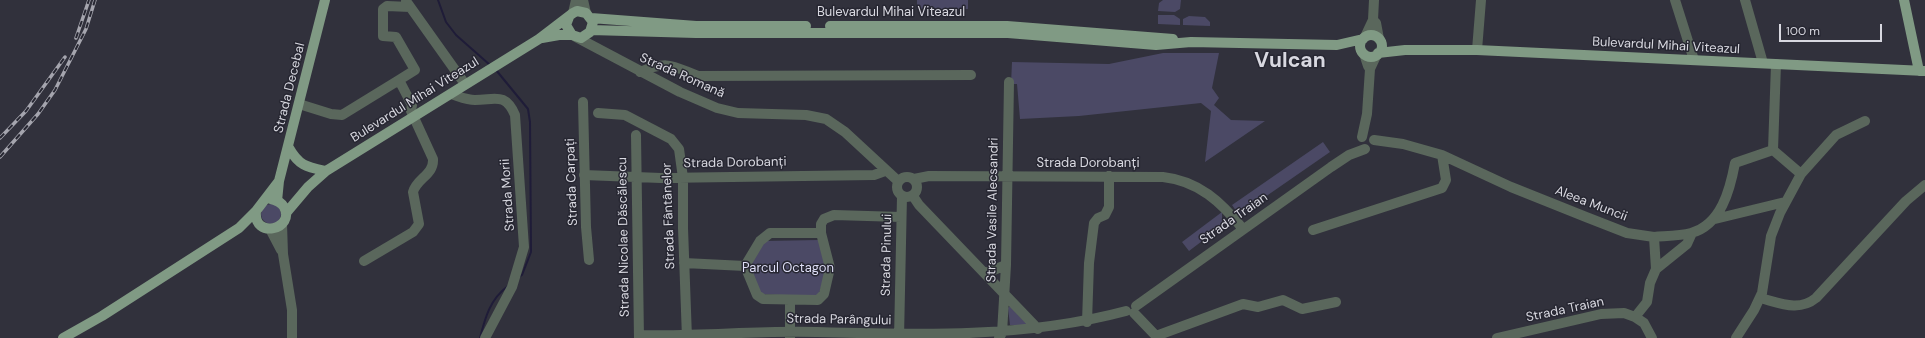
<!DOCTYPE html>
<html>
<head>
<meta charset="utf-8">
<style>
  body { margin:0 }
  #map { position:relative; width:1925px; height:338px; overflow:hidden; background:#31313c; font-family:"DM Sans",sans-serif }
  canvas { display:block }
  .scale { position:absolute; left:1779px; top:24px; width:103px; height:18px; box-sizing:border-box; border:2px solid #d8d8e0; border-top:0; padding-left:5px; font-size:12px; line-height:14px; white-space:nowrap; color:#d8d8e0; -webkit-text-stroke:3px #272732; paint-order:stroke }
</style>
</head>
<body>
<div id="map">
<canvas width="1925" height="338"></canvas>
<div class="scale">100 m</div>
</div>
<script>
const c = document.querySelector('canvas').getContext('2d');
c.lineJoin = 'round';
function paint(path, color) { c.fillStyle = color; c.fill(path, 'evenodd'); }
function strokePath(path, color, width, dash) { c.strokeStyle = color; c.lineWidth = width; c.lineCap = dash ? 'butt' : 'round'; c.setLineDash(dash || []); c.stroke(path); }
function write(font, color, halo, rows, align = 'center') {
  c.font = font + ' "DM Sans",sans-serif'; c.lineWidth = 3; c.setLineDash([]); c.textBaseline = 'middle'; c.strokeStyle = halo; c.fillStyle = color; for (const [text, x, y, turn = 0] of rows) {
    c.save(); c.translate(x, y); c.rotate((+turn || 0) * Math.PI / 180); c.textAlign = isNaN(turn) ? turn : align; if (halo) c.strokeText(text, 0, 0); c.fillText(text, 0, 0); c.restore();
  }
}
paint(new Path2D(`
  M917,0H968V9H917Z
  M1163,0H1181L1180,9L1175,12L1158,11L1159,3Z
  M1158,15H1174L1180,19V25L1158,24Z
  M1189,16L1205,17L1210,22V26L1183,25V19Z
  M1163,53H1219L1212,88L1219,98L1214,105L1231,120L1265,121L1205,162L1211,111L1201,103L1079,116L1020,119L1017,84H1011L1012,62L1109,64Z
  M1323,142L1330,152L1239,215L1232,205Z
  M261 214a10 10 0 1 1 20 0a10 10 0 1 1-20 0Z
  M1222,212V226L1189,251L1182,242Z
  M819,240L827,268L818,297L760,294L748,268L763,241Z
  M1010,306L1028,325H1010L1008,308Z`), '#4b4965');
strokePath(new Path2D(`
  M438,0L446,22L456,35L490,65
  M496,70L528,109L530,122L531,252L522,275L519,277
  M480,338C485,318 490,299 508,286`), '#1f1c38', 2);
strokePath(new Path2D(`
  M583,0L586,13
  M1374,0L1373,20L1376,23L1379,39
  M1675,0L1694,60
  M1745,0L1763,63
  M406,1L465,84
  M573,13L576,0
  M576,37L680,92L717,108L738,113L806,115L826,119L845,132L898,181
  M1365,37L1373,20
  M1477,50L1481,0
  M1364,54L1368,66L1370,69
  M640,72C668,60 672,66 698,76L971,75
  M399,80L415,70L396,37L383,36V9L387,6L410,7
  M451,94C458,96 467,100 475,100C495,100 505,92 515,115L524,247L512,287L485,338
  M583,102L586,227L589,260
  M299,104L331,114L342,115L399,80L412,105L411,111L433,159C434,175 417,178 413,192L419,224L413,232L364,261
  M598,113L625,115L671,139L679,149L683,178V228L687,338
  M636,135L639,338
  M1362,137L1367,114L1370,69L1377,54
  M1374,140L1403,144L1442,155L1511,187L1586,217L1627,233L1654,237L1656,269L1650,283L1647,302L1635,317
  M1801,174L1836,135L1865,121
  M584,175L661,178L874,175L885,171
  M897 187a10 10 0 1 1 20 0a10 10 0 1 1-20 0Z
  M914,179L929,176L1163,177C1199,181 1221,202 1243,229
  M913,196L919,205L1038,329
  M1715,219L1785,202
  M282,224L283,254L292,310V338
  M270,229L281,250
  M1313,230L1442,188L1446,180L1442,155
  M1654,237C1666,236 1680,236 1691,233C1721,225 1730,190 1735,163L1773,150
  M684,263L745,266
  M745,266L757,295L763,299L818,300L824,294L830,268L821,233V224L824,219L834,215L901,217
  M745,266L760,241L770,233H821
  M1656,269L1687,244L1692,233
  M986,273L1006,265
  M1760,298C1780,303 1799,312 1816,298L1906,201L1925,185
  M790,301V338
  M1136,306L1331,167L1349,155L1365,149
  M1134,313L1158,338
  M1087,322L1089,263L1094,223L1098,218L1105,215L1109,207V176
  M639,335C699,337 758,330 817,332C921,335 1025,338 1126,311
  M1156,336L1243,304L1258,307L1283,300L1302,309L1336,302
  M899,338L902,196
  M999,338L1002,333L1006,265L1009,82
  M1497,338L1601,314L1624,313L1635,317L1644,323L1652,338
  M1736,338L1754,310L1762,293L1771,236L1780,213L1801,174L1773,150L1776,64`), '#5a675c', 10);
strokePath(new Path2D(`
  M1904,0L1919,71
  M591,18L696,26H806
  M830,26H1007L1173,39
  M591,30L696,33H1008L1156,45L1191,42L1337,45L1363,39
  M1360 46a11 11 0 1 1 22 0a11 11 0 1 1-22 0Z
  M542,38L559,35H572
  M1378,53L1405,50H1477L1925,71
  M289,148C299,166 307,167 326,171
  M277,201L279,181L325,0
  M256,211C253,240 296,229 284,207C281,202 276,200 271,199
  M286,213L308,187L326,171L539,39L573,13L577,11L586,13L593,22L590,32L581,38L572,35L566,25L569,17
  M63,338L102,316L239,228L256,211L279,181`), '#809a84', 10);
const rail = new Path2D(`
  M76,38L89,0
  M0,138L26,111L65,57
  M0,157L38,114L55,90L86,29L95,0`);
strokePath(rail, '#a5a5ae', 3.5);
strokePath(rail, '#272732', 2, [6]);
write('13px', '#d8d8e0', '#272732', [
  ["Bulevardul Mihai Viteazul",891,13],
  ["Bulevardul Mihai Viteazul",1666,46,3],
  ["Strada Romană",682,76,24],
  ["Strada Decebal",290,88,-76],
  ["Bulevardul Mihai Viteazul",415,100,-32],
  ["Strada Dorobanți",735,163,-1],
  ["Strada Dorobanți",1088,164],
  ["Strada Carpați",572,182,-92],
  ["Strada Morii",508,195,-94],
  ["Aleea Muncii",1591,204,21],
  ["Strada Vasile Alecsandri",993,210,-89],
  ["Strada Fântânelor",669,216,-92],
  ["Strada Traian",1234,219,-35],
  ["Strada Nicolae Dăscălescu",624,237,-91],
  ["Strada Pinului",887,255,-89],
  ["Strada Traian",1565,310,-12],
  ["Strada Parângului",839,320,1]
]);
write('13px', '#ddddf5', '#272732', [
  ["Parcul Octagon",788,269]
]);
write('bold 21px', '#d8d8e0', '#272732', [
  ["Vulcan",1290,61]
]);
</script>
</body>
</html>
